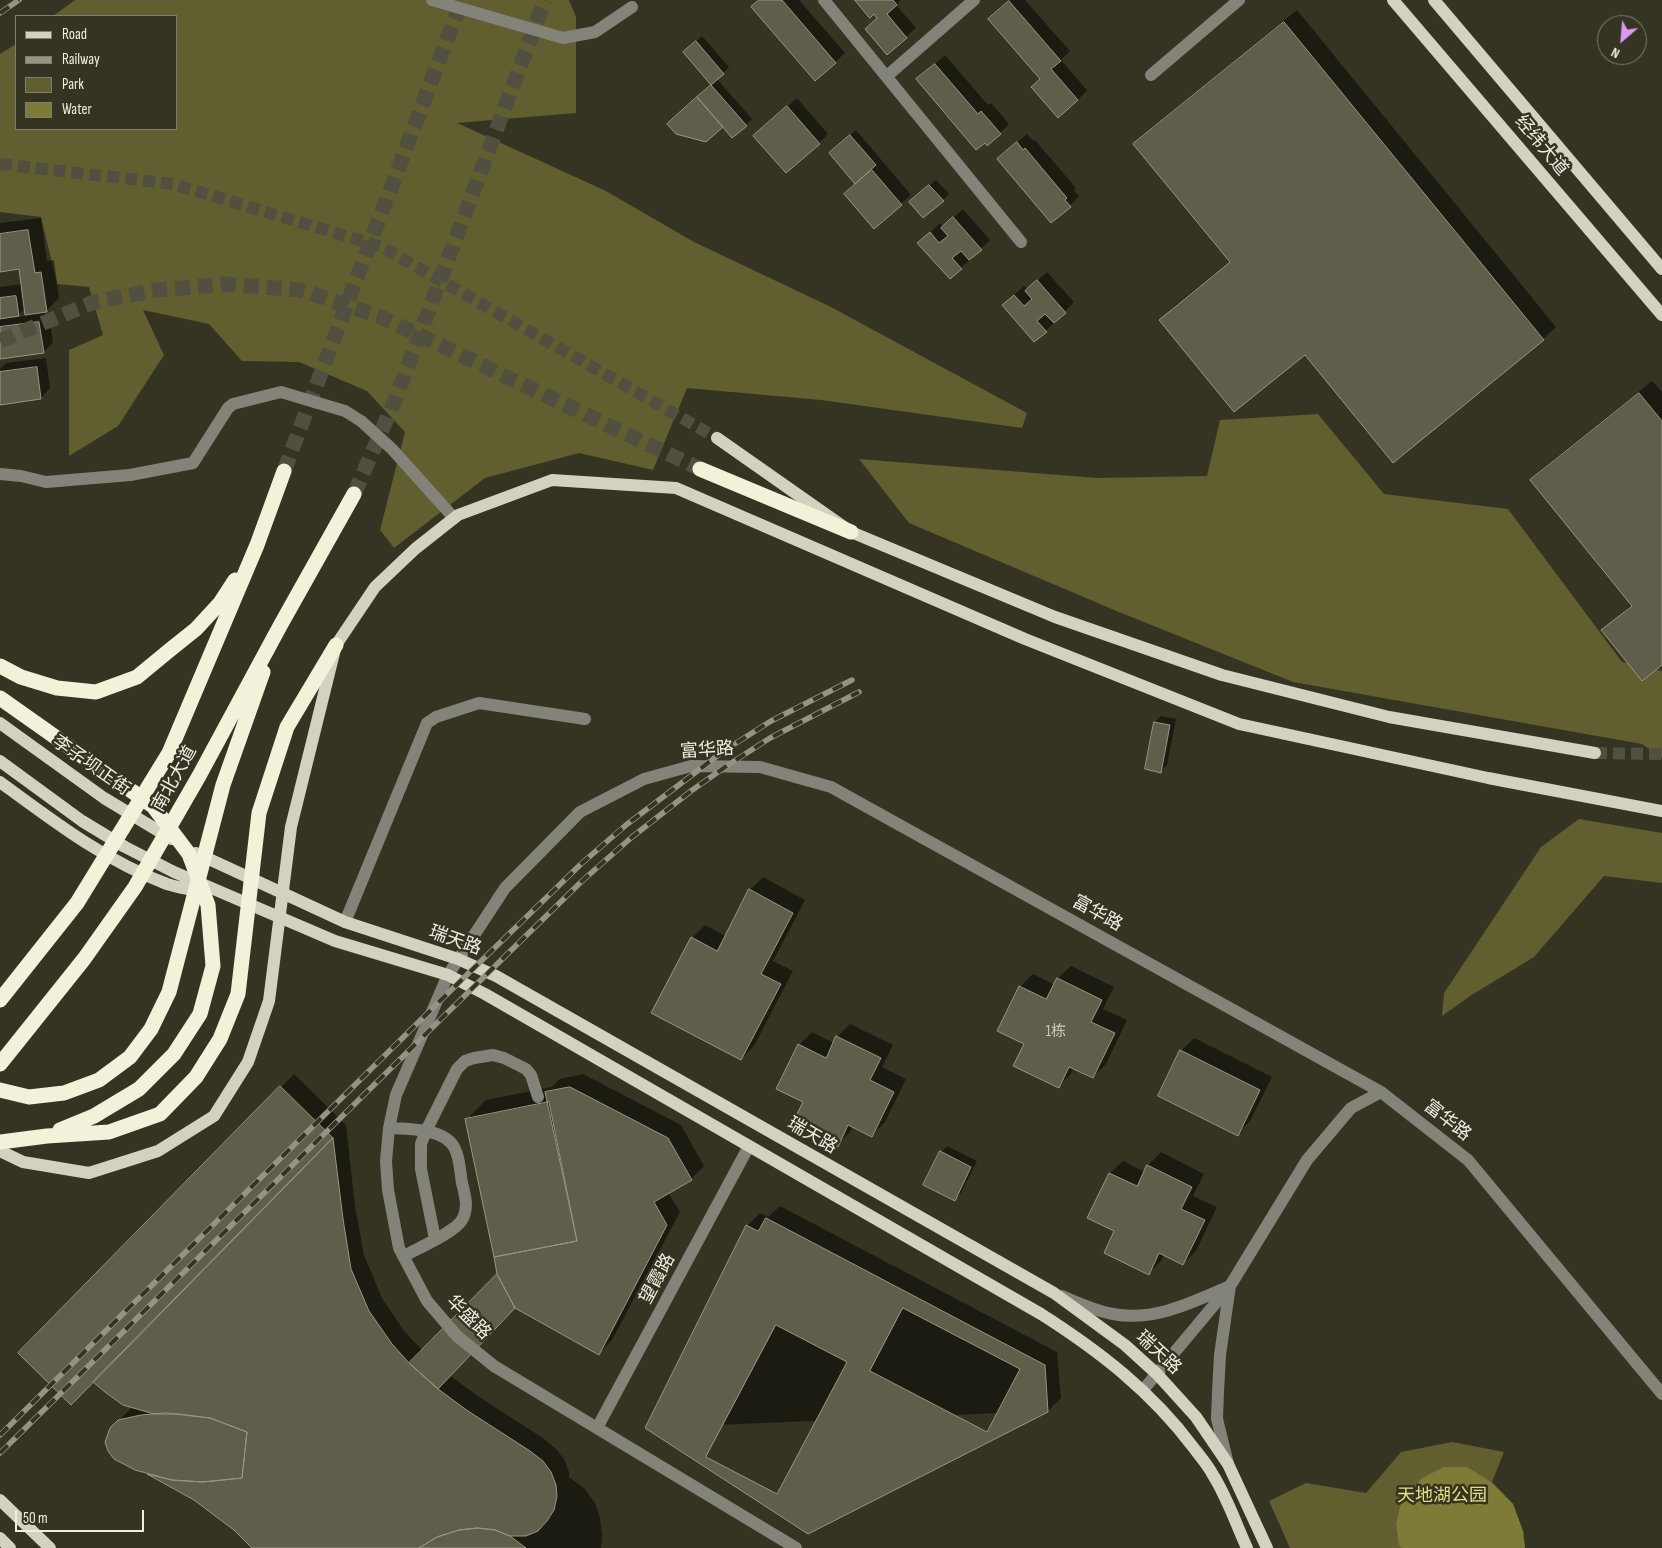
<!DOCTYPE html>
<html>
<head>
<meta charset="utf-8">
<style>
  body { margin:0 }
  #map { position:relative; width:1662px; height:1548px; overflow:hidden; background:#353423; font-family:"Sofia Sans Condensed",sans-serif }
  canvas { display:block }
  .legend { position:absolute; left:15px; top:15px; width:162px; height:115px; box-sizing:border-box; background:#353423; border:1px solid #7f7e70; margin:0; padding:6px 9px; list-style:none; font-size:15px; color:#eeeee3 }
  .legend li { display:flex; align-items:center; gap:10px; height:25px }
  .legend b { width:25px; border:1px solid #7f7e70 }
  .north { position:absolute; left:1597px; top:15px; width:50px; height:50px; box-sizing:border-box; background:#353423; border:1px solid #7f7e70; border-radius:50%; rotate:207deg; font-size:14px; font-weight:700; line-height:20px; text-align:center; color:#eeeee3 }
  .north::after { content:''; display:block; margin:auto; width:18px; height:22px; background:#db99f5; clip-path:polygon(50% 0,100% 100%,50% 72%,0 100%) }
  .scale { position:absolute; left:15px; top:1510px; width:129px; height:22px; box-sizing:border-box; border:2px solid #eeeee3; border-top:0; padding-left:6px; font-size:15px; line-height:18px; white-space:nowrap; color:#eeeee3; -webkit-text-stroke:4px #353423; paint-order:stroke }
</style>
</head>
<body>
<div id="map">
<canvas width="1662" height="1548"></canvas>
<ul class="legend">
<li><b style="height:6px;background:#d3d2c0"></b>Road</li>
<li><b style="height:6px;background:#949385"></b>Railway</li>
<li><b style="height:14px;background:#615e2f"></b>Park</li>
<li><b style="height:14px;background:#7e7b38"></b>Water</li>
</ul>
<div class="north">N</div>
<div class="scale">50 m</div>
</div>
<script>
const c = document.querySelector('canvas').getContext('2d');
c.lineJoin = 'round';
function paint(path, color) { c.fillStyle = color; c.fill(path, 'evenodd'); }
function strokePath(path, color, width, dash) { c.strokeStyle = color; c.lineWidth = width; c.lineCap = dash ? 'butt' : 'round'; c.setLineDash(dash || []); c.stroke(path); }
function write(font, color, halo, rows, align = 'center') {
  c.font = font + ' "Sofia Sans Condensed","Noto Sans SC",sans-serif'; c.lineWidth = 5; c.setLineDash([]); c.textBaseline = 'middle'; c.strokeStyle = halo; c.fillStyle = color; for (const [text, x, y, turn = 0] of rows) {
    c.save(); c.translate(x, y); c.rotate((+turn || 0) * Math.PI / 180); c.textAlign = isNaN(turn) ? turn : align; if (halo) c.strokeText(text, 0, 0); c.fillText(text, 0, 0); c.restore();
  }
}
paint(new Path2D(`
  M75,0H569L576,17V113L457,123L606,191L694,242L829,306L1027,413L1022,428L821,400L687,388L653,470L579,453L485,478L394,548L380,530L405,432L367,391L299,362L242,361L209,324L143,310L164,355L118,426L69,456V350L103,335L89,287L57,284L41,217L0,212V54L16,44V129H176V16H53Z
  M1318,414L1384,494L1508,509L1622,662L1662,671V758L1642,744L1293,682L1119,612L909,523L859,459L1097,478L1207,476L1220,420Z
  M1579,819L1662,833V883L1604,876L1534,957L1470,996L1442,1016L1444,993L1541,847Z
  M1452,1442L1504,1452L1492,1482L1513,1504L1523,1531L1525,1548H1290L1269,1501L1306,1483L1366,1493L1401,1452Z`), '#615e2f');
paint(new Path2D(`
  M1444,1467H1467L1491,1482L1513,1504L1523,1531L1525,1548H1402L1399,1545L1396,1524L1402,1499L1422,1478Z`), '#7e7b38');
paint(new Path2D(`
  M760,0H799L845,53L815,80Z
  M857,0H901L896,5L916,28L887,53L878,17Z
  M1011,0H1025L1070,51L1061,60L1087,90L1078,100L1042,78L999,10Z
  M1297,10L1556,327L1543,339L1305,353L1160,320L1173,307L1230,261L1135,144L1147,132Z
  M702,36L729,67L717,79L752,119L746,125L708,89L712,85L684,52Z
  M945,55L988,105L991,103L1009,124L1000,133L918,79Z
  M797,98L828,134L819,143L765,126Z
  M856,130L911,195L874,227L845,194L856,183L830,153Z
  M1027,134L1033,141L1035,140L1076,188L1074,190L1079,196L1070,206L1008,150Z
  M936,180L949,194L943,200L917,196Z
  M963,209L990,240L961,268L919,243L940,223L943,227Z
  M41,218L47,261L54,260L59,298L44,313H49L53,343L43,352L0,358V287L22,284L20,268L0,270V223ZM25,308L27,316L17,317Z
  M1047,272L1074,302L1046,331L1013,296L1024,286L1028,290Z
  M46,358L50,388L41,398L0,399V369L6,363Z
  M1652,381L1662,392V663L1603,630L1632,604L1532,480L1544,467Z
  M1161,716L1176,719L1167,765L1161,771L1155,722Z
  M763,877L805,900L773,961L793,971L754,1046L741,1059L692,938L705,925L726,936L750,890Z
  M1071,966L1114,987L1103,1009L1127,1020L1106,1064L1093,1077L1074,1068L1071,1074L1058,1087L1026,1044L1020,987L1033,974L1055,985L1058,978Z
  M850,1024L893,1045L882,1067L906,1079L885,1122L872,1135L853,1126L850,1132L837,1145L805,1102L799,1045L812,1032L834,1043L837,1037Z
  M1194,1038L1272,1077L1250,1121L1237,1134L1181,1051Z
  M294,1074L346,1125L355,1206L364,1255L382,1298L404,1331L423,1351L498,1275L467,1119L486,1100L552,1087L560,1079L583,1074L681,1125L704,1166L691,1179L668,1192L680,1212L612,1340L599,1353L515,1307L449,1375L481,1398L543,1438L556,1449L564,1459L569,1472V1477L585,1489L595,1503L600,1518L602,1535L601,1548H252L234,1529L195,1499L153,1476L155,1474L124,1464L115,1458L111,1429L133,1406L94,1381L19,1353Z
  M947,1146L977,1161L961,1193L955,1199L941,1152Z
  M1161,1152L1204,1174L1193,1196L1217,1207L1196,1251L1183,1264L1164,1255L1161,1261L1148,1274L1116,1231L1089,1217L1110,1173L1123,1161L1145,1172L1148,1165Z
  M780,1206L1057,1352L1061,1398L1048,1411L647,1428L747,1226L760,1213L768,1217Z`), '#0007');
const building = new Path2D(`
  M759,0H782L836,63L815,81L751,7Z
  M855,0H893L897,5L887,14L907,38L887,55L865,29L877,18L874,14L870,18Z
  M1009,1L1061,61L1051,69L1078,100L1058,118L1031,87L1040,79L988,19Z
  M1284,22L1544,340L1393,463L1305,355L1234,412L1159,320L1230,262L1133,144Z
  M696,41L724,74L711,85L683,52Z
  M935,64L978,114L981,111L1001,134L987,146L985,143L976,150L916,79Z
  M711,85L747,126L732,138L697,97Z
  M697,97L723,127L706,142L676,134L667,124Z
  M787,106L820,144L786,173L753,136Z
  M850,135L876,165L855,184L829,153Z
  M1017,142L1023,150L1025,148L1067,198L1065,200L1071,207L1051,223L997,159Z
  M872,170L902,205L874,229L844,194Z
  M929,185L944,201L923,218L909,202Z
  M953,217L982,250L969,260L961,251L952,258L962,269L950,279L917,243L930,232L939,243L948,236L941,228Z
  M28,230L35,273L41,272L47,312L25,315L19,269L0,272V234Z
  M1037,280L1066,313L1054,323L1045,314L1037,321L1047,332L1034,342L1002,305L1014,295L1024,306L1032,299L1025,291Z
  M16,296L19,316L0,319V298Z
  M39,322L44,353L0,359V327Z
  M37,367L41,399L0,405V372Z
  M1639,393L1662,421V665L1642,681L1601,630L1632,606L1530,480Z
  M1154,722L1170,725L1161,773L1145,769Z
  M749,889L793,913L761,974L781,984L741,1060L651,1013L691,937L717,951Z
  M1057,978L1102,1000L1091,1022L1115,1033L1093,1078L1069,1067L1059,1088L1013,1066L1024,1044L997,1031L1019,986L1046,999Z
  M836,1036L881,1058L870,1080L894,1092L872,1137L848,1125L838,1147L792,1124L803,1102L776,1089L798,1044L826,1058Z
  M1180,1050L1260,1090L1238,1136L1158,1096Z
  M280,1086L333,1138L71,1405L18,1353Z
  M570,1087L668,1138L692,1180L654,1202L667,1225L599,1355L515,1308L497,1274L494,1257L577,1241L545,1092Z
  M549,1102L577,1241L494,1257L465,1119Z
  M333,1138L343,1219L351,1269L369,1311L392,1344L409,1363L438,1389L468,1411L530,1451L543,1461L551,1472L556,1485L557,1496L554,1510L547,1521L538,1531L526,1536H510L495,1530L478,1528L459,1530L437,1537L419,1548H252L234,1530L194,1500L147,1474L172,1480L203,1482L242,1478L247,1432L210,1418L179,1414H154L123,1405L105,1392L93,1382Z
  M940,1151L971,1167L955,1201L923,1185Z
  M1147,1165L1192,1187L1181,1209L1205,1220L1183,1265L1159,1253L1149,1275L1104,1253L1114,1231L1087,1218L1109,1173L1137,1186Z
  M766,1218L1045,1365L1048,1412L808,1534L645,1428L746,1225L758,1231Z
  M497,1274L515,1308L438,1389L409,1363Z
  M903,1308L1020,1369L987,1432L870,1371Z
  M776,1325L847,1362L777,1494L706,1457Z
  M166,1413L210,1418L247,1432L242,1478L203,1482L172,1480L135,1470L114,1459L108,1451L105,1442L110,1428L118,1420L141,1415Z
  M478,1528L495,1530L510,1536L526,1548H419L437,1537L459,1530Z`);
paint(building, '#5f5e4b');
strokePath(building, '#979681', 1);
strokePath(new Path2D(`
  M0,164L173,184L382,247L717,438
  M1595,753L1662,754`), '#515040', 12, [12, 6]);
strokePath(new Path2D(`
  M0,341L94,302L156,290L228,284L301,290L381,317L700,469
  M284,471L462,0
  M354,494L396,398L545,0`), '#515040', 15, [15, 8]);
strokePath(new Path2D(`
  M432,0L563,38L595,32L632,7
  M824,0L1021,242
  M1151,75L1239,0
  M887,76L974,0
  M0,474L21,476L46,482L130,475L193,463L228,408L233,404L281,392L345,411L361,421L392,449L454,518
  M345,922L427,723L436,717L479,703L585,719
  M389,1128C408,1129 446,1128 455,1149C460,1159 460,1172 462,1183C465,1195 469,1208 462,1220C454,1233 418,1248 404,1256
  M435,1239L421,1169V1144L426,1131L457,1069L465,1061L474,1058L493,1055L504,1058L526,1069L531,1075L538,1097
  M1062,1296C1078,1303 1095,1311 1113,1314C1154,1322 1193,1302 1230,1286L1220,1355L1218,1392L1217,1419L1228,1464
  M1143,1390L1230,1286L1307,1160L1351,1108L1381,1092
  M597,1428L749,1146
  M796,1548L494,1366L457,1336L427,1301L399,1248L388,1190L386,1161L389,1128L396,1095L448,975L505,888L580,812L644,779L691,766L760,767L831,787L1381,1092L1468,1160L1662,1394`), '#83837a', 12);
strokePath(new Path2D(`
  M1393,0L1662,315
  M1434,0L1662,269
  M717,438L851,532L1055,617L1222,675L1389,717L1595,753
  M0,723L104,798L172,839
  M0,761L82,821L125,847L174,872L335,941L448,975L485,994L1041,1314C1099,1351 1151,1391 1193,1447C1200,1456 1208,1465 1213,1475C1227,1497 1236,1524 1247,1548
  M0,782C53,821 105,861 167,884C179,888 193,890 205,892
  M196,853L345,922L458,959L496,976L1054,1293L1125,1345L1157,1374L1196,1417L1228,1464L1267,1548
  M0,1151L23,1162L89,1173L158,1151L214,1116L248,1062L269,1001L291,827L336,645L375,587L415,549L458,515L552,480L676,488L1025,639L1239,724L1488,778L1662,811
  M0,1500L50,1548
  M0,1538L10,1548`), '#d3d2c0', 12);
strokePath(new Path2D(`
  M700,469L851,532
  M0,666L21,677L57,688L96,692L137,677L171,649L196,629L220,603L235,580
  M0,698L153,806L189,854L208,905L213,966L200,1014L174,1054L139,1089L94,1116L60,1130
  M0,1000L77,903L169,753L257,545L284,471
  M0,1064L84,959L135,887L199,776L280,626L354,494
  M0,1090L29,1097L64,1093L99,1080L130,1057L151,1029L169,992L223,785L263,672
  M0,1142L47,1136L109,1132L160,1114L196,1077L220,1039L238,994L259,813L287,727L336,645`), '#f2f2db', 15);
const rail = new Path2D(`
  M0,13L19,0
  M0,1435L442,999L581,864L626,825L725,750L771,721L852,680
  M0,1453L444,1016L582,881L632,837L691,791L728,765L770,738L859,692`);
strokePath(rail, '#949385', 5.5);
strokePath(rail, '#353423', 4, [11]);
write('15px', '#cacabd', null, [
  ["1栋",1056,1032]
]);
write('18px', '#eeeee3', '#353423', [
  ["经纬大道",1541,146,50],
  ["富华路",707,751,-4],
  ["李子坝正街",91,766,35],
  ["南北大道",175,779,-61],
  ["富华路",1097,914,29],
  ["瑞天路",455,941,20],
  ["富华路",1447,1121,38],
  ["瑞天路",812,1136,30],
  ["望霞路",658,1279,-62],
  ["华盛路",468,1318,45],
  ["瑞天路",1158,1353,43]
]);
write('18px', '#e3de7e', '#353423', [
  ["天地湖公园",1442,1496]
]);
</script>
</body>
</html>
